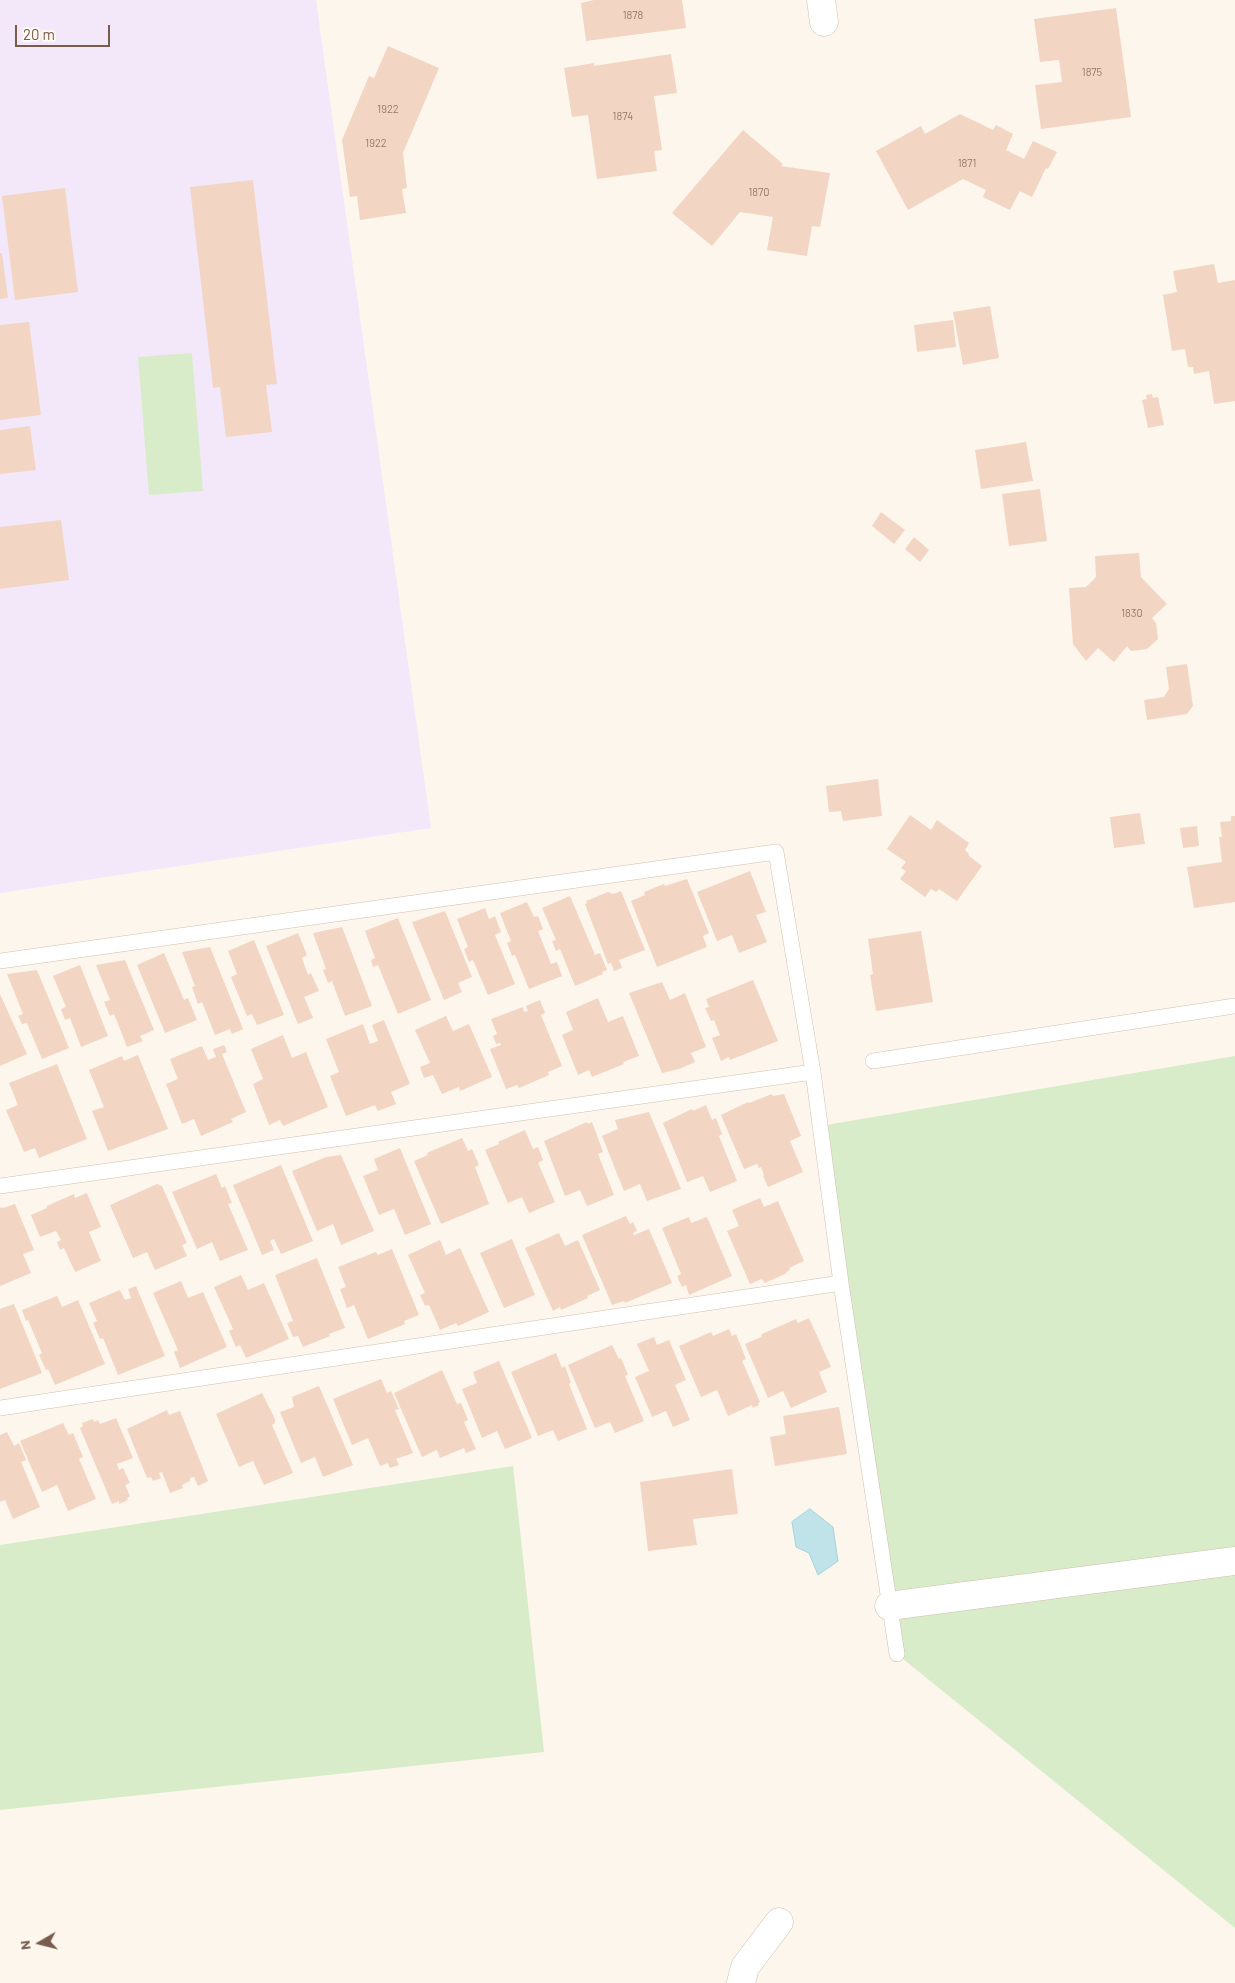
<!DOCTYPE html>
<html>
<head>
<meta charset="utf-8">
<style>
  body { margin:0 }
  #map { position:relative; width:1235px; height:1983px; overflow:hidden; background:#fdf6ec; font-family:Barlow,sans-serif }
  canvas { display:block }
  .north { position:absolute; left:15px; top:1918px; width:50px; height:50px; -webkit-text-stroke:4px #fffaf3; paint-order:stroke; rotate:262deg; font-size:14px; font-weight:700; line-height:20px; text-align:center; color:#7a5c4d }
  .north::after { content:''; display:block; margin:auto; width:18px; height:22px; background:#7a5c4d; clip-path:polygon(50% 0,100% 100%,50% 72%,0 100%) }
  .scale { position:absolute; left:15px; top:25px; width:95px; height:22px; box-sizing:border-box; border:2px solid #7a5c4d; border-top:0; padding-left:6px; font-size:15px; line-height:18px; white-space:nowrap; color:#7a5c4d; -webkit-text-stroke:4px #fffaf3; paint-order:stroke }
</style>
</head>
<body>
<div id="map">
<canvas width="1235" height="1983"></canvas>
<div class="north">N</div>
<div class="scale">20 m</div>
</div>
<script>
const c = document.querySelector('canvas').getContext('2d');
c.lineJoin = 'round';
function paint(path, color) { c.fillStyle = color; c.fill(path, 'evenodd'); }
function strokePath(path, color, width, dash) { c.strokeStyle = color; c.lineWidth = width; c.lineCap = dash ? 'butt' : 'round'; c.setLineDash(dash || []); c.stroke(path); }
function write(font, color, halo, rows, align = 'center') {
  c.font = font + ' Barlow,sans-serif'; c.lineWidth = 4; c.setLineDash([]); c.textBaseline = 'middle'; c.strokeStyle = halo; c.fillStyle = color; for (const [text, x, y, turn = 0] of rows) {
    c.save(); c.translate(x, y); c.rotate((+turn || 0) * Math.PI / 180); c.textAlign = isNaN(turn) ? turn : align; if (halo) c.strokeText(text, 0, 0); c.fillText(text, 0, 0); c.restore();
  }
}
paint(new Path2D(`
  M0,0H316L431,828L0,893Z`), '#f3e8fa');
paint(new Path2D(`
  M192,353L203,491L149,495L138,357Z
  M1235,1056V1928L897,1654L820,1126Z
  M513,1466L544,1752L0,1810V1545Z`), '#d8ecc9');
const water = new Path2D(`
  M810,1509L833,1527L838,1561L818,1575L809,1553L796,1547L792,1522Z`);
paint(water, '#bfe3e8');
strokePath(water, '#a5d3da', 1);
paint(new Path2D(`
  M594,0H682L686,28L586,41L581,3Z
  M1116,8L1131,117L1041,129L1035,85L1062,82L1059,60L1040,62L1034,19Z
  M388,46L439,68L403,153L407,188L402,189L406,213L360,220L357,196L350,197L342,140L369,76L374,78Z
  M671,54L677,93L654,96L662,150L654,151L657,171L597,179L588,115L572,117L564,68L594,63V66Z
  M960,114L993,130L996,125L1013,134L1006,150L1024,159L1033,141L1057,152L1048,169L1046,168L1032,197L1020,191L1010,210L983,197L986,190L963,179L908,210L876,151L921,126L925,134Z
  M743,130L783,164L781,166L830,173L820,227L812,226L807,256L767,250L773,217L740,212L712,246L672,213Z
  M253,180L277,384L266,385L272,432L226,437L220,387L213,388L190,187Z
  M65,188L78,292L15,300L2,196Z
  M0,253H2L8,298L0,299Z
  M1214,264L1218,283L1235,280V401L1214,404L1209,371L1194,374L1193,367H1188L1185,349L1172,351L1163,295L1177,292L1173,271Z
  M990,306L999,358L963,365L953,312Z
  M953,320L956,347L917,352L914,325Z
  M29,322L41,415L0,420V325Z
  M1152,394L1153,398L1158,397L1164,425L1148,428L1142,400L1147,399L1146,395Z
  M30,426L36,470L0,474V430Z
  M1026,442L1033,481L981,489L975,450Z
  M1040,489L1047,541L1009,546L1002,494Z
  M881,512L905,530L894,544L872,526Z
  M61,520L69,580L0,589V527Z
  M914,537L929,550L920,562L905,549Z
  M1139,553L1141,577L1167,604L1152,618L1156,623L1158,639L1147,649L1131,651L1127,646L1114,662L1098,648L1086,661L1073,644L1069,588L1086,587L1096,577L1095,556Z
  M1187,664L1193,706L1187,714L1147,720L1144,700L1164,697L1169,689L1166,667Z
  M878,779L882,816L843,821L841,811L829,812L826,786Z
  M1140,813L1145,844L1114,848L1110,817Z
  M910,815L931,830L937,820L969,843L965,850L969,854L968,855L982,866L957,901L939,889L936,892L931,889L925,897L900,879L906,871L901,868L906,862L887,849Z
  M1231,816H1235V902L1194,908L1187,867L1222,862L1219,837H1222L1220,822L1231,821Z
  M1197,826L1199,846L1183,848L1180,828Z
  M750,871L766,912L756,915L767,942L739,953L732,935L717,941L697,892Z
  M687,879L709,933L703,936L707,947L657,967L631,901L645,895L644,892L664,884L665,886Z
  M621,891L645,950L619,960L622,968L614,971L611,963L608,964L585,904L587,903L586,901L608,892L613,894Z
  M570,896L595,955L600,953L607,970L602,972L603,974L575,986L560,949L556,951L552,941L556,940L542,908Z
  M527,902L534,917L538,916L543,929L538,931L551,964L557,962L562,976L529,989L515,955L512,956L507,943L511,941L500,913Z
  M485,908L489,919L495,916L501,932L495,935L515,984L488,995L473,960L469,962L464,949L468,947L457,919Z
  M445,911L472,977L458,983L462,992L444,1000L412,922Z
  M398,918L431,1000L398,1014L378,965L373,967L371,960L375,958L365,931Z
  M342,927L372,1006L345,1016L332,981L328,983L323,970L326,969L313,933Z
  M921,931L933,1002L876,1011L870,975L873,974L868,939Z
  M298,933L307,955L302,958L308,975L311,973L319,991L304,997L313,1018L298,1024L266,946Z
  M254,940L284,1015L257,1025L252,1014L247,1016L231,977L237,974L228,951Z
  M210,947L243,1029L232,1034L230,1029L215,1035L202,1002L198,1004L192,987L195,986L182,952Z
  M164,953L184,1000L188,998L197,1020L165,1033L137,965Z
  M125,960L154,1030L140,1036L143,1041L127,1047L114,1014L110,1016L104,1002L110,1000L96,965Z
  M80,965L108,1036L81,1047L70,1018L65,1020L61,1009L66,1007L53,976Z
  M37,970L69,1048L42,1059L27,1023L22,1024L18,1016L23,1014L7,974Z
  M753,980L778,1041L730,1060L729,1057L721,1061L712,1038L720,1035L714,1020L711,1021L705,1008L709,1007L706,999Z
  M662,982L670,1000L685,993L706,1047L691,1053L695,1062L679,1069L662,1073L629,993Z
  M0,994L27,1054L0,1066Z
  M598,998L608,1022L623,1016L639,1056L623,1062L624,1064L592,1077L589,1070L578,1075L562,1035L573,1030L566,1012Z
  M540,1000L545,1013L541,1015L562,1066L548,1072L549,1075L519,1088L517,1085L506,1089L490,1049L501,1045L500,1043L496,1044L493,1036L497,1034L491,1019L523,1007L524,1012L528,1011L526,1006Z
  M446,1016L453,1031L469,1024L492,1077L460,1091L459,1087L442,1094L433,1075L424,1078L420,1067L430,1063L415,1030Z
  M384,1020L410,1084L391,1092L396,1104L378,1111L375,1105L346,1116L330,1076L339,1072L326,1039L363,1024L370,1044L378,1041L372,1025Z
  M283,1035L292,1058L306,1052L328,1107L283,1126L280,1120L269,1125L253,1084L263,1079L251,1049Z
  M224,1045L227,1052L222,1054L246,1112L231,1119L233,1122L201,1136L194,1119L182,1124L166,1084L178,1079L170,1059L202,1046L208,1060L216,1057L213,1049Z
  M138,1055L168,1129L108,1151L92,1111L104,1107L89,1070L122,1056L124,1061Z
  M57,1064L87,1139L39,1158L35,1148L24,1152L6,1110L18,1105L9,1083Z
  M772,1094L773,1096L784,1094L801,1136L790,1141L803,1172L768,1187L763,1176L764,1175L761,1167L759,1168L757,1164L744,1169L721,1115L748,1102L749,1103Z
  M706,1105L712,1120L716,1118L722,1134L719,1136L737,1181L710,1192L703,1176L687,1182L663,1123L692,1109L693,1111Z
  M649,1112L681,1189L647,1201L640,1184L624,1191L602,1136L618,1129L615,1120Z
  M587,1122L588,1124L592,1122L603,1152L598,1154L614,1195L587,1206L580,1190L565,1196L544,1141Z
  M525,1130L533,1149L538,1147L543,1160L538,1163L555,1202L529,1213L522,1197L508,1203L485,1150L499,1144L498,1142Z
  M462,1138L468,1151L472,1149L479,1165L475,1167L489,1204L441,1224L414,1161L428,1155L427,1153Z
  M400,1148L431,1224L405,1235L394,1209L379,1215L363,1176L378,1170L374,1159Z
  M341,1155L374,1231L341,1245L333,1224L317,1231L292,1171L326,1157Z
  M281,1165L313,1241L281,1254L274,1239L270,1241L274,1250L262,1255L233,1185Z
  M216,1174L222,1188L225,1186L232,1203L228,1204L248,1250L220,1261L212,1242L197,1249L172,1192Z
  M157,1184L162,1186L187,1243L182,1245L187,1256L155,1270L147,1252L133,1258L110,1205Z
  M87,1193L101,1227L89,1232L101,1261L75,1272L64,1248L60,1250L57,1242L61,1240L56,1231L40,1237L31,1215L47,1208V1206L74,1194L75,1198Z
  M760,1198L764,1207L778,1201L804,1261L789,1268L790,1270L786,1272L787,1273L765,1283L762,1279L750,1284L727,1231L739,1226L732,1210Z
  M15,1204L34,1250L23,1254L31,1273L0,1286V1208L2,1207L3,1208Z
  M626,1216L630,1224L633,1222L637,1231L633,1233L634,1235L649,1229L672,1283L625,1303L624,1301L612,1305L582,1235Z
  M689,1217L691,1223L707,1217L732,1276L689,1295L686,1285L682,1287L677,1276L681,1274L662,1228Z
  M559,1233L565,1246L578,1240L600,1290L587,1296L588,1298L561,1310L560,1307L553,1311L525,1248Z
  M512,1239L535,1295L504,1308L480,1253Z
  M440,1240L446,1255L460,1248L489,1312L458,1326L456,1323L440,1330L429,1305L425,1306L420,1295L425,1293L408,1255Z
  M392,1249L419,1315L404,1321L405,1324L368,1339L354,1305L347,1308L340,1289L346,1287L338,1267L376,1252L378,1255Z
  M317,1258L345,1328L329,1334L330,1336L303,1347L298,1336L293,1337L287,1323L293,1321L275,1275Z
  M241,1275L248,1290L264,1283L289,1339L246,1358L240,1345L236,1347L229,1331L233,1329L214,1287Z
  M181,1281L188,1298L203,1292L227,1347L180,1368L174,1352L178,1350L153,1293Z
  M136,1286L165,1356L118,1375L103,1338L100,1339L93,1323L97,1321L89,1303L120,1290L125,1300L131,1298L128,1289Z
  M57,1296L62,1307L78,1300L105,1364L55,1385L48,1369L46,1370L39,1355L42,1353L28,1320L26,1321L22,1310Z
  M14,1304L42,1373L0,1389V1309Z
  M809,1318L831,1367L819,1372L827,1392L791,1408L783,1391L768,1398L745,1344L761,1337L762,1334L796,1319L798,1323Z
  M729,1329L732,1336L736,1334L746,1359L742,1361L760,1402L758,1403L759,1405L753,1408L752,1405L728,1416L717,1390L701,1397L679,1346L711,1332L713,1336Z
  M654,1337L657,1345L669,1340L686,1380L675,1385L690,1420L673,1427L666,1411L652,1417L635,1377L649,1371L637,1344Z
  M612,1345L619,1359L621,1358L628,1375L625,1376L644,1421L615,1433L610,1422L595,1428L568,1365Z
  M556,1353L562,1368L565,1366L571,1383L569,1384L587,1429L558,1441L553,1430L538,1436L511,1372Z
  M499,1361L532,1438L505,1449L497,1431L482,1438L462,1389L477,1383L473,1372Z
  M442,1370L457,1404L461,1403L468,1420L464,1422L476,1449L466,1453L464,1448L440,1458L437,1450L422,1457L394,1393Z
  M381,1379L387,1393L391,1391L399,1409L395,1410L413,1453L396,1459L399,1465L390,1468L388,1463L380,1466L368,1438L352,1445L333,1399Z
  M319,1386L353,1465L323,1477L315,1457L301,1463L280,1412L294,1407L292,1397Z
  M262,1393L275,1419V1423L272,1425L293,1473L264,1485L253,1461L239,1467L216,1414Z
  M839,1407L847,1454L775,1466L770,1437L786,1434L783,1416Z
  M167,1410L169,1415L180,1411L208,1481L198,1486L194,1477L190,1478V1481L182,1485L183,1488L170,1493L162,1472L159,1473L161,1478L153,1481L151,1477L147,1478L127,1429Z
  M116,1418L133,1458L117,1464L119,1470L123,1468L130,1483L125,1485L130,1496L127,1498L128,1500L119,1504V1501L112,1504L80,1428L83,1426L82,1423L93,1419L94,1422L98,1420L100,1424Z
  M63,1423L69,1435L73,1433L83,1457L79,1459L96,1499L68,1511L57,1485L42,1492L20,1441Z
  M7,1432L14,1446L19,1443L26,1460L21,1462L40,1507L13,1519L5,1500L0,1502V1435Z
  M732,1469L738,1514L693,1519L697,1545L648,1551L640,1482Z`), '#f3d5c3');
const lane = new Path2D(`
  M0,961L776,852L813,1072L841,1283L897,1654
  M873,1061L1235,1006
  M0,1186L813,1072
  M0,1408L841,1283`);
const street = new Path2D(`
  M821,0L824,22
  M889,1606L1235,1561
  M741,1983L745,1967L779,1922`);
strokePath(lane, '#d1beb0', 16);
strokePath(street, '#d1beb0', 29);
strokePath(lane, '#fff', 15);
strokePath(street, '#fff', 28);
write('11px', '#987a6a', null, [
  ["1878",633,15],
  ["1875",1092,72],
  ["1922",388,109],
  ["1874",623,116],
  ["1922",376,143],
  ["1871",967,163],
  ["1870",759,192],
  ["1830",1132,613]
]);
</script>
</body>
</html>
